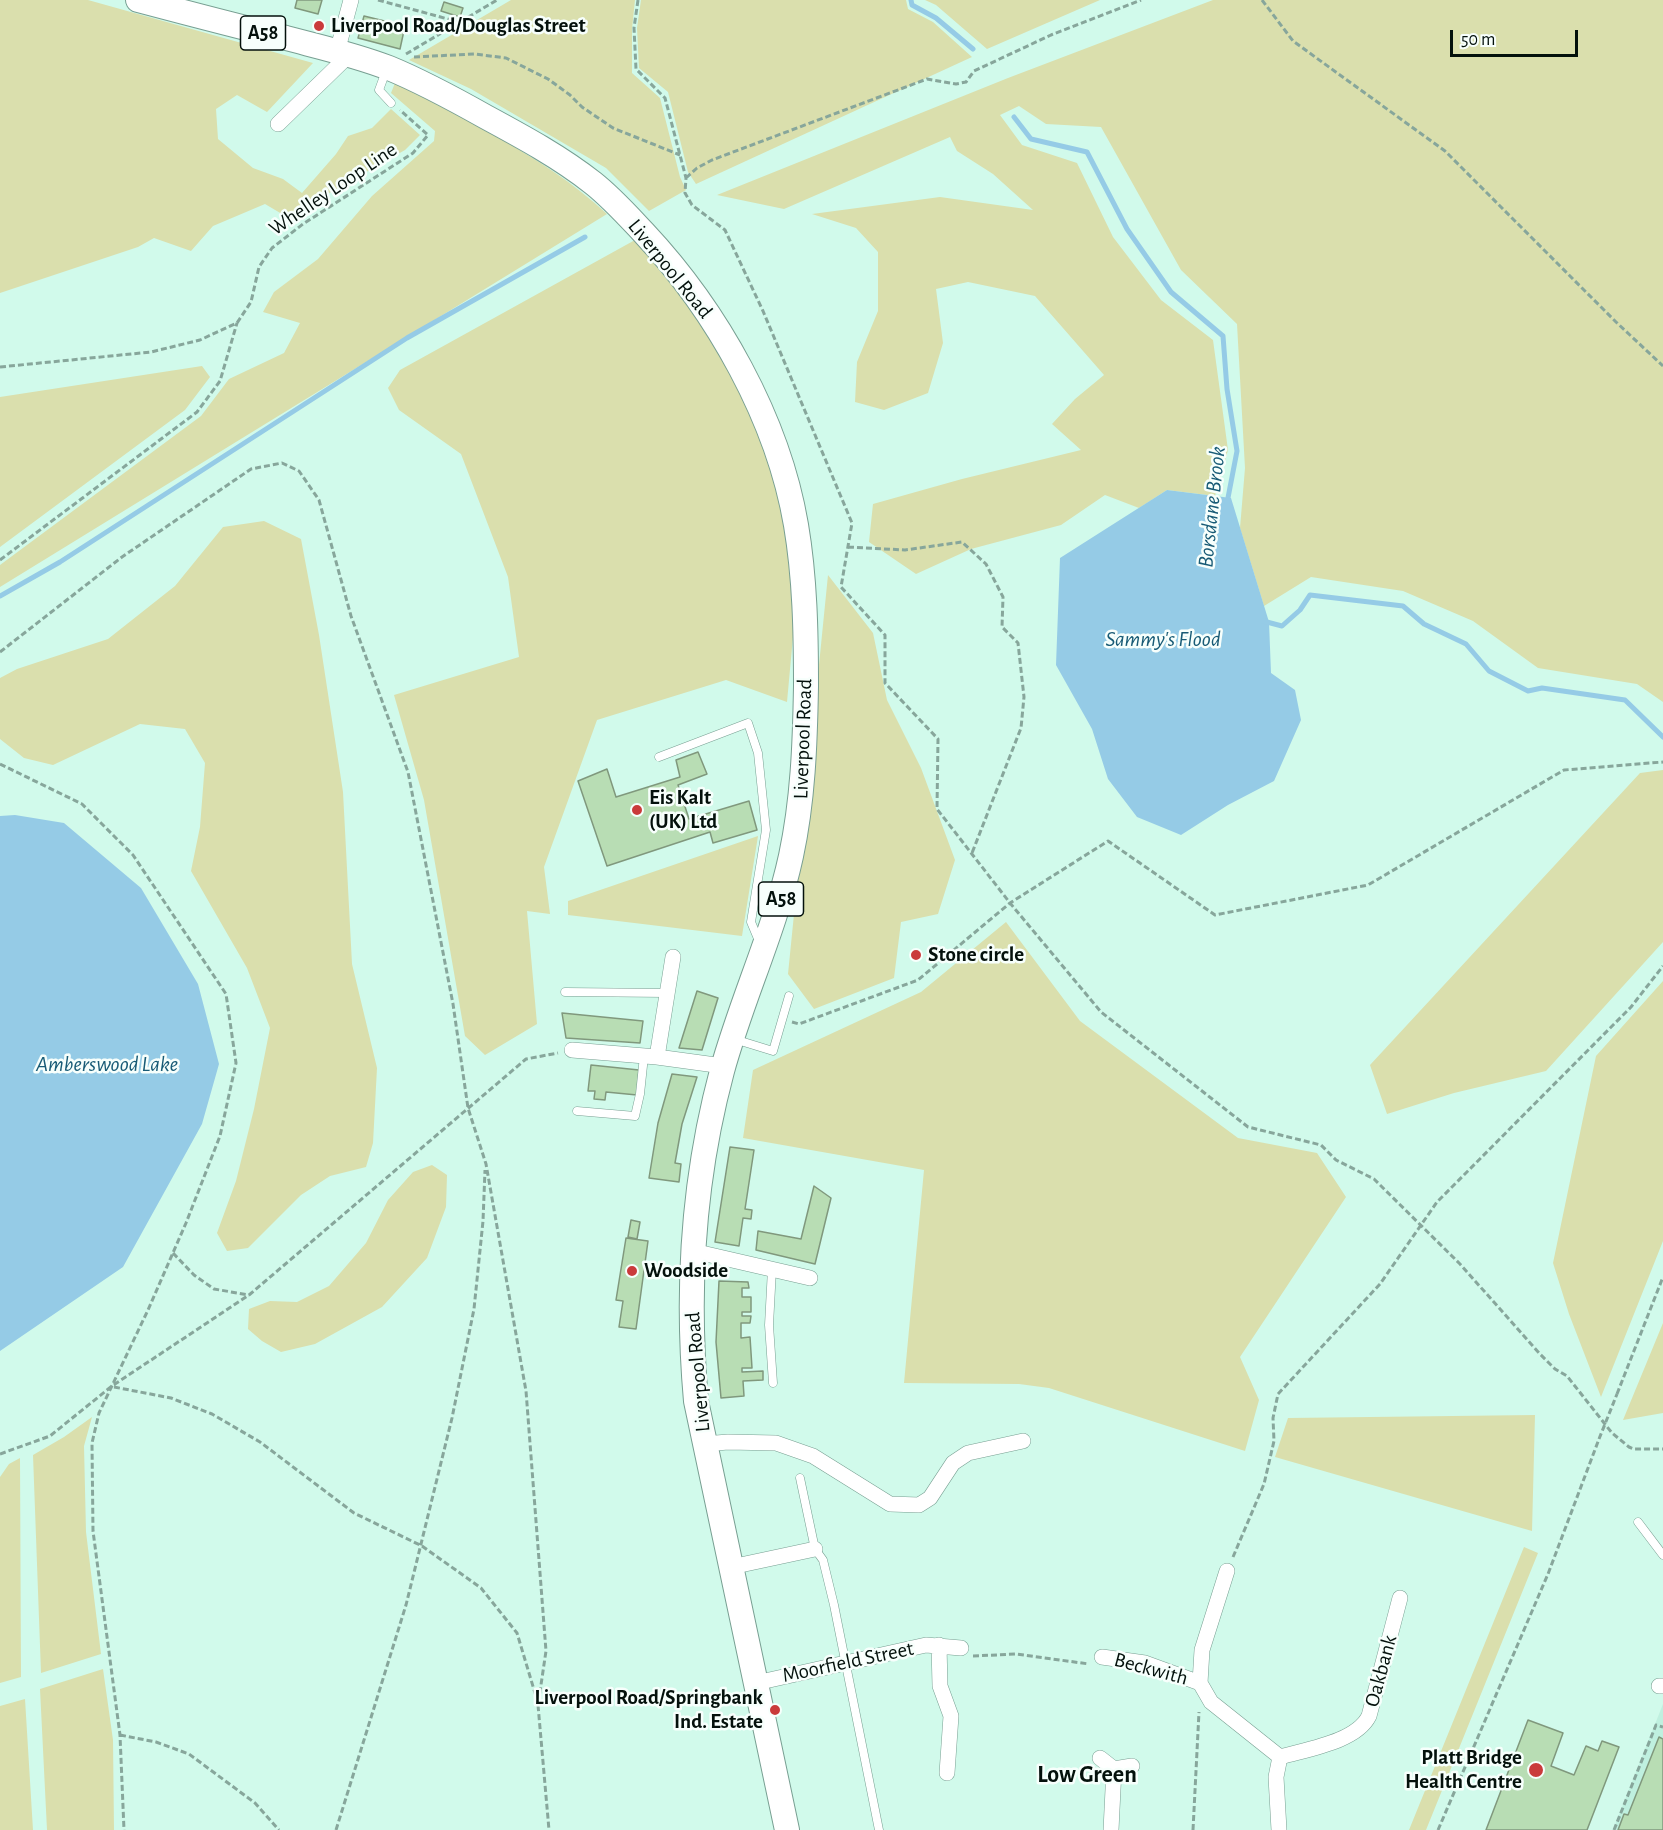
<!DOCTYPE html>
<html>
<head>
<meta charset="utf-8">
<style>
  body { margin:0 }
  #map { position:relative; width:1663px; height:1830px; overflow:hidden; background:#d1faeb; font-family:"Alegreya Sans",sans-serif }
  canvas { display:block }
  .scale { position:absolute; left:1450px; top:30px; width:128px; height:27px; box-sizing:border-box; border:3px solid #04110c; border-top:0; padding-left:8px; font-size:18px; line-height:21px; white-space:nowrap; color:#04110c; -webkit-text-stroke:4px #f7fffc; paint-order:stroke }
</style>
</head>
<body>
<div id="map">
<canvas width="1663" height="1830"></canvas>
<div class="scale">50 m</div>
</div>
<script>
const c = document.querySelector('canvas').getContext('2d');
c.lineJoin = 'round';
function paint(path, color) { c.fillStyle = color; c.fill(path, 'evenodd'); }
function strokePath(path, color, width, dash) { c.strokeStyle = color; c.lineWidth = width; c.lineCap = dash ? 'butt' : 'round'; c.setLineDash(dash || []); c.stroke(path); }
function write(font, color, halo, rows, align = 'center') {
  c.font = font + ' "Alegreya Sans",sans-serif'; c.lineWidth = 5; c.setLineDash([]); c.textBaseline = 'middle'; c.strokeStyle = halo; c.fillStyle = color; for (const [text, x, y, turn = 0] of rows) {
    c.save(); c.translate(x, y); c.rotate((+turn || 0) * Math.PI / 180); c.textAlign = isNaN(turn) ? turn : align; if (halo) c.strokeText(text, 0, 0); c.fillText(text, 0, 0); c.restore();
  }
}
paint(new Path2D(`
  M1663,1704V1830H1613Z`), '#bff0df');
paint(new Path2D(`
  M0,0H88L313,63L267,112L237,95L216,109L218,139L253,168L283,179L302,193L336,154L348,136L372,128L391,109L420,135L405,150L287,217L265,204L213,226L191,251L154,238L138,247L0,293Z
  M511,0H635L632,29V73L660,98L680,177L686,190L649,211L606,168L471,89L409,60Z
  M641,0H906L908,9L933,22L972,57L696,184L688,172L668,92L639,68L637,28Z
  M925,0H1100L987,49L936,5Z
  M1213,0H1663V702L1637,684L1538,668L1473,621L1403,591L1311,577L1264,606L1240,528L1245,468L1237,324L1181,270L1101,127L1046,124L1019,106L1000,115L1022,145L1077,163L1113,237L1161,300L1213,340L1228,450L1215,496L1167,490L1139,508L1105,495L1061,525L971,549L916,574L869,542L873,504L962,479L1081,450L1052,424L1075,399L1104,375L1035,296L968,282L936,289L943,343L928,393L884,410L855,402L857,362L878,311V252L856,228L812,214L940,197L1033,210L993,174L957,151L950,137L784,209L717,195L1008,78Z
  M395,83C432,98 464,117 498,137C537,160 574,183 607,214L0,587V565L201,416L229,379L284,353L300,323L263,312L274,292L318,259L372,196L434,141L435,131L391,93Z
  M635,240L697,316L751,399L786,514L794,626L787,702L726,680L597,720L544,867L550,914L527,911L537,1024L485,1055L465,1036L424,800L394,695L519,657L508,577L461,454L399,410L388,388L400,370Z
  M202,366L210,377L185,410L0,547V397Z
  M264,521L301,539L319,635L343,792L352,964L377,1068L373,1143L366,1167L330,1176L301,1195L248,1248L227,1251L217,1233L236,1181L254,1109L270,1028L247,968L191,871L200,827L205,763L185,729L140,724L53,765L24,758L0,739V678L17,669L108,639L175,586L223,527Z
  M828,575L873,633L887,700L921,768L955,860L938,914L901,922L894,978L814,1009L788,974Z
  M1663,770V942L1546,1071L1454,1093L1387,1114L1370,1065L1640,773Z
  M758,836L742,936L568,915V901Z
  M1006,922L1080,1021L1238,1138L1317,1153L1346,1197L1240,1357L1259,1400L1245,1451L1049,1388L1019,1384L904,1383L924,1170L743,1138L753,1070L921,992Z
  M1663,981V1241L1601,1397L1569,1314L1553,1263L1596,1056Z
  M432,1165L447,1175L446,1207L427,1258L382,1307L315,1344L281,1352L262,1341L248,1329L249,1309L270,1301L297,1302L329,1286L366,1243L388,1200L413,1172Z
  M1663,1323V1413L1623,1420Z
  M1535,1415L1532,1531L1275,1457L1288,1418Z
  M92,1417L84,1446L86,1532L101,1654L41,1673L33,1455L64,1437Z
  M20,1458L21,1677L0,1683V1477L9,1464Z
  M1524,1547L1538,1553L1426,1830H1409Z
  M103,1669L113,1740L114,1830H47L40,1689Z
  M25,1699L33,1830H0V1706Z`), '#dadfad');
paint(new Path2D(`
  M1167,490L1231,498L1269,622L1271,673L1295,690L1301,720L1274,781L1228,805L1181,835L1137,817L1108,779L1092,729L1056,665L1060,558Z
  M15,815L64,823L141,888L198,984L219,1064L202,1124L123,1267L0,1351V816Z`), '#95cbe6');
strokePath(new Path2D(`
  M911,0L912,5L936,18L973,49
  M1014,117L1031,139L1087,152L1127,229L1171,292L1223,336L1227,389L1237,451L1227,503
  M0,596L60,562L407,338L585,237
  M1263,621L1282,626L1300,610L1310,595L1403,606L1424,624L1466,644L1489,671L1528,691L1542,688L1625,700L1663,737`), '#95cbe6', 5);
const building = new Path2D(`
  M297,0H322L318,14L295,8Z
  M444,2L463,8L460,17L441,11Z
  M364,16L405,26L400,49L358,38Z
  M698,752L707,774L678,785L689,819L749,801L757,830L713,843L710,832L607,866L578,781L607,769L616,797L680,777L676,760Z
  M697,991L718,998L702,1050L679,1048Z
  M562,1013L643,1021L640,1043L566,1038Z
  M591,1065L639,1070L637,1095L606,1092L605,1100L594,1099L595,1091H588Z
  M672,1074L697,1077L682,1124L675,1163L681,1164L679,1182L649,1178L658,1123Z
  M730,1147L754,1150L745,1209L752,1210L751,1219L743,1218L739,1246L715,1242Z
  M814,1186L831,1198L815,1264L756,1250L758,1231L801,1239Z
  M631,1220L640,1222L637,1239L628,1237Z
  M626,1238L648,1241L636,1329L619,1327L623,1301L616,1300Z
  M719,1281L748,1282L749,1288H742V1297H751V1312H742V1316H751L750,1323H741V1338L750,1337L752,1368H742V1372L763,1371V1380L743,1381L744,1396L721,1398L716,1342Z
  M1528,1720L1563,1733L1551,1766L1574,1775L1586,1746L1598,1751L1602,1741L1619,1747L1587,1830H1486Z
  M1659,1737L1663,1739V1830H1618L1624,1814L1628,1815Z`);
paint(building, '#b8ddb4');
strokePath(building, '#80987d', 1.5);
const lane = new Path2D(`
  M386,71L379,90L391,103
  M659,757L748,723L758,753L766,830L751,922L759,941
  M565,992L667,993
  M734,1039L773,1051L789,996
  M577,1111L635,1116L640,1094L644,1056
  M772,1269L769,1325L773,1383
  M800,1478L815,1549L823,1560L834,1605L879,1830
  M1638,1522L1663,1555`);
const street = new Path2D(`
  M337,52L351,0
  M278,124L349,55
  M572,1050L657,1057L723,1066
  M657,1057L673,957
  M693,1251L810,1278
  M705,1444L728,1442L776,1443L813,1456L890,1504L919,1505L930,1498L953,1463L968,1453L1023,1441
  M731,1567L815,1549
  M1227,1571L1202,1650L1200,1683L1211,1702L1280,1757
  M939,1645L940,1686L951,1716L947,1773
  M1102,1657L1145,1663L1200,1683
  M756,1683L926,1645L961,1648
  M1659,1686H1663
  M1280,1757C1307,1749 1356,1742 1369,1716L1400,1598
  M1100,1758L1114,1769L1132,1766
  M1111,1830L1114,1769
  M1279,1830L1276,1777L1280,1757`);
const primary = new Path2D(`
  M138,0C187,13 236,26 286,38C320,47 356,55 389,68C423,82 454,99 486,117C523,137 560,157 593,183C612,198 628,216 644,233C717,311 778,419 796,525C805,578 806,633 806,686C805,744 803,800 791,856C775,930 742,998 722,1071C693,1179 686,1289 696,1401L787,1830`);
strokePath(lane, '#789f92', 9);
strokePath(street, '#789f92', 16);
strokePath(primary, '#789f92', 26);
strokePath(new Path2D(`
  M378,0L459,22
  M638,0L634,28L636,69L665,98L686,178L685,193L692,205L725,230L763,311L852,523L841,587L885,635V683L938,739L937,809L1010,903L1101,1012L1248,1127L1321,1145L1336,1160L1374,1179L1460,1264L1540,1354L1555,1369L1567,1376L1612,1433L1629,1447L1634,1449H1663
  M1262,0L1293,41L1445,151L1616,322L1663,366
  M406,54L497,0
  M414,57L474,54L506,58L548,79L570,95L582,107L613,128L680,155
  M686,178L697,168L712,160L927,79L956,84L966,82L974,71L1051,35L1141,0
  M0,367L151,352L200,340L237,323L251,302L259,267L272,248L303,224L413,153L428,135L400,110
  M848,547L905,550L962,542L986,564L1003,597L1002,627L1018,643L1024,697L1021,728L972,853
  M0,560L197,412L220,381L237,323
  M0,652L122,557L251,469L282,463L299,471L319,500L351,616L408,772L453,1004L468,1108L486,1164L526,1391L546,1651L538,1705L549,1830
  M0,764L82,804L133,855L226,994L236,1063L220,1136L186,1223L148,1310L99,1413L92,1443L93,1531L120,1735L124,1830
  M792,1022L799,1024L918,980L1010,903L1108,841L1215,915L1368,885L1564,770L1663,762
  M173,1253L194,1275L214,1289L249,1295
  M114,1387L171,1398L212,1414L260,1442L354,1513L422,1546L481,1588L517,1633L538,1703
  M1617,1394L1663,1277
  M0,1454L50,1436L112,1386L249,1295L526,1059L558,1053
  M1233,1557L1264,1484L1274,1441L1273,1418L1278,1394L1380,1284L1437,1202L1631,1007L1663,966
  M973,1656L1016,1654L1089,1664
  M120,1735L156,1742L189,1754L255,1803L279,1830
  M336,1830L406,1605L452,1418L474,1309L483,1221L485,1170
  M1193,1830L1199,1712
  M1438,1830L1548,1574L1599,1439
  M1614,1830L1656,1725L1663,1727`), '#87a69b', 3, [6, 3]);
strokePath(lane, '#fff', 8);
strokePath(street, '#fff', 15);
strokePath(primary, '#fff', 24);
strokePath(new Path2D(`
  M1599,1439L1617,1394`), '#87a69b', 3, [6, 3]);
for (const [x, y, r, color] of [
  [319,26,6,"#ca3b3b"],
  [637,810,6,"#ca3b3b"],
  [916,955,6,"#ca3b3b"],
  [632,1271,6,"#ca3b3b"],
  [775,1710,6,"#ca3b3b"],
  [1536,1770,8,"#ca3b3b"]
]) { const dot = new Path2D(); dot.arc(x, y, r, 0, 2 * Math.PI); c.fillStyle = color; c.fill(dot); strokePath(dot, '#f7fffc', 2); }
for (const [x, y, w] of [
  [263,33,45],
  [781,899,45]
]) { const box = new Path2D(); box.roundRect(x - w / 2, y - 17, w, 34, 4.5); c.fillStyle = '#f7fffc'; c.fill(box); strokePath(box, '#04110c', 1.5); }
write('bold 20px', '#04110c', null, [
  ["A58",263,33],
  ["A58",781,899]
]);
write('bold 21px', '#04110c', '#f7fffc', [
  ["Liverpool Road/Douglas Street",331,26],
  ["Eis Kalt",649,798],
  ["(UK) Ltd",649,822],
  ["Stone circle",928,955],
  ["Woodside",644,1271],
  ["Liverpool Road/Springbank",763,1698,"right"],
  ["Ind. Estate",763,1722,"right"],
  ["Platt Bridge",1522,1758,"right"],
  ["Health Centre",1522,1782,"right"]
], 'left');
write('21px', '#04110c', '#f7fffc', [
  ["Whelley Loop Line",333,189,-34],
  ["Liverpool Road",670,269,51],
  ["Liverpool Road",803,739,-88],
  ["Liverpool Road",698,1372,-95],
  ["Moorfield Street",848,1662,-12],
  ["Beckwith",1151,1669,15],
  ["Oakbank",1381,1671,-75]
]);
write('italic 22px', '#185b76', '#f7fffc', [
  ["Borsdane Brook",1212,507,-84],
  ["Sammy's Flood",1163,639],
  ["Amberswood Lake",107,1064]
]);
write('bold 24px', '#04110c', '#f7fffc', [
  ["Low Green",1087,1775]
]);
</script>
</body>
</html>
